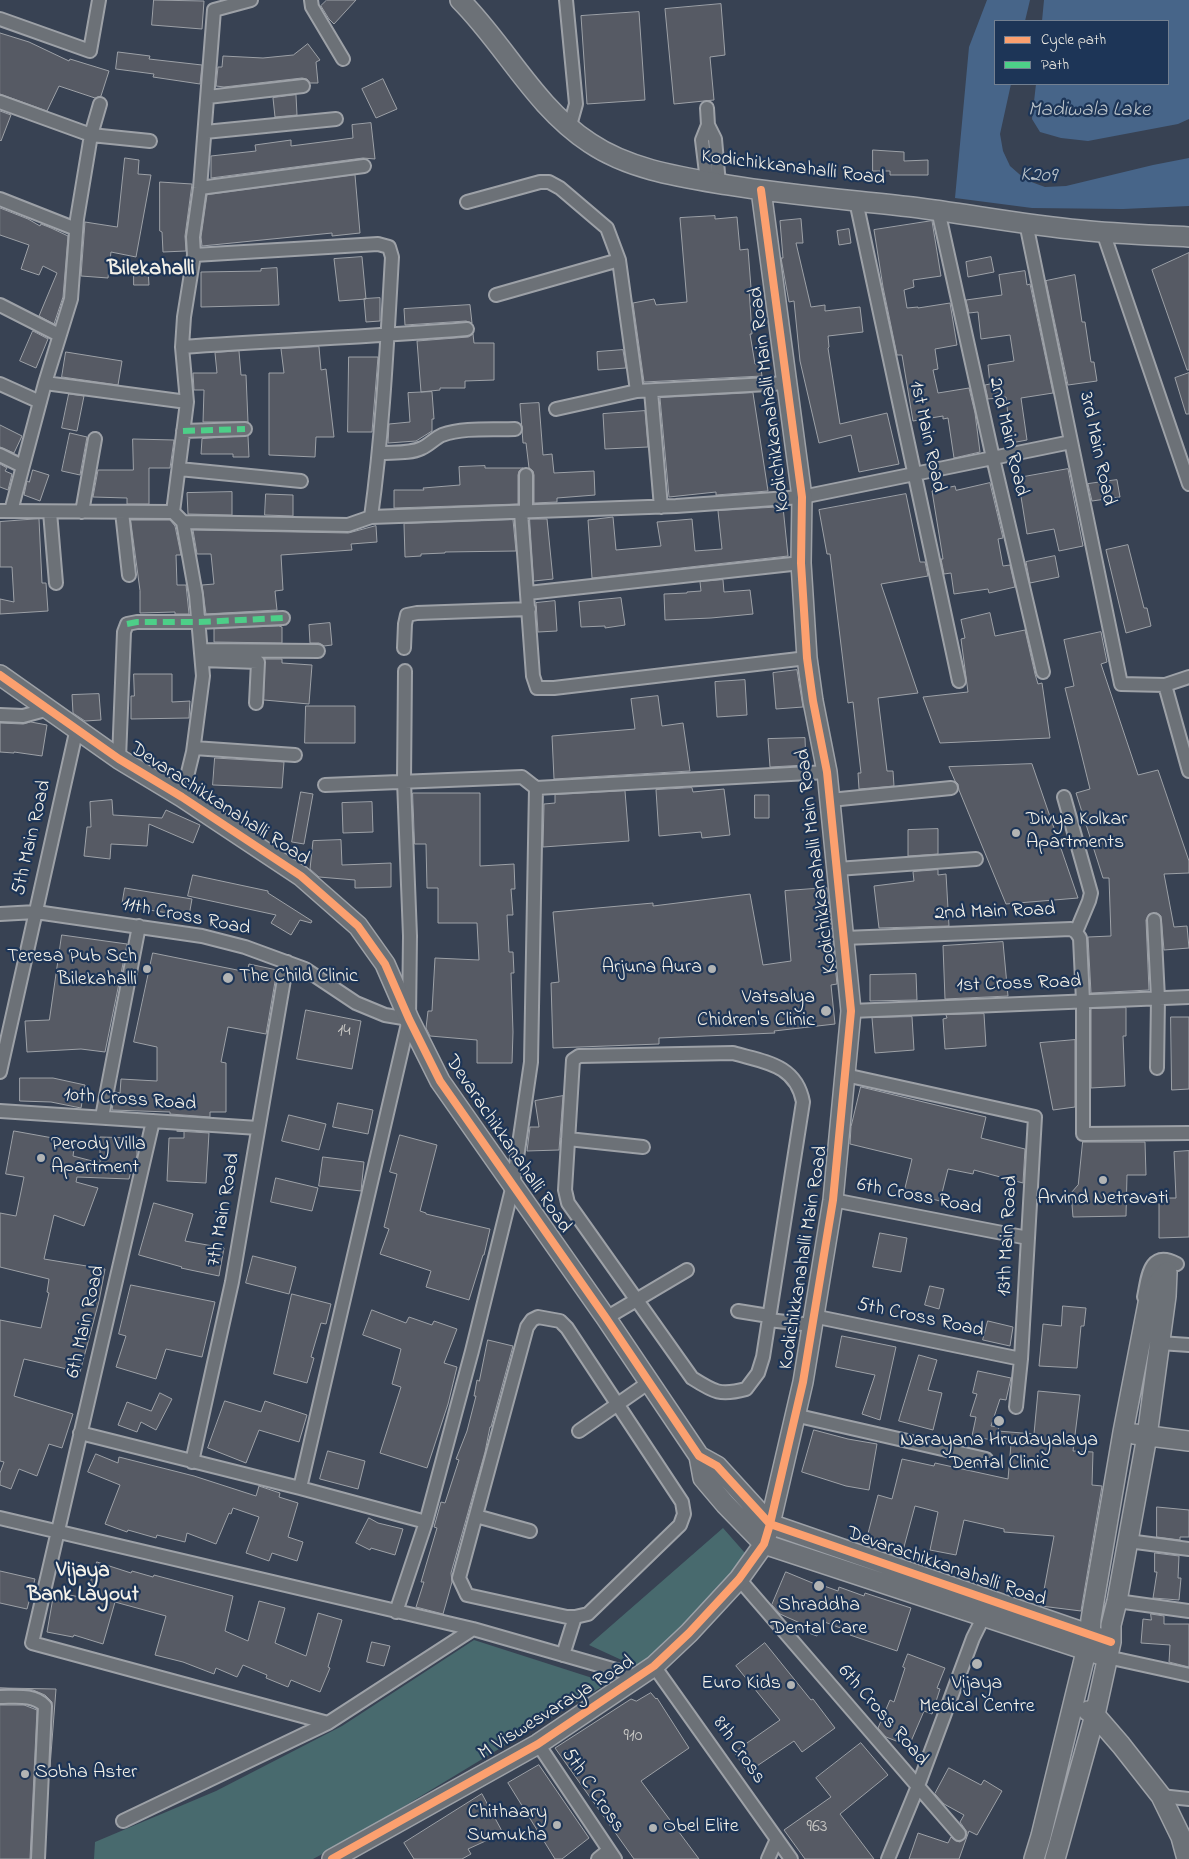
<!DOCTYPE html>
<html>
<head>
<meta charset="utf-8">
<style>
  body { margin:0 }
  #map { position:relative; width:1189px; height:1859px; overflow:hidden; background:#384253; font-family:"Indie Flower",sans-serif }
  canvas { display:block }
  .legend { position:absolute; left:994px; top:20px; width:175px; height:65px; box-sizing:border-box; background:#1d3557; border:1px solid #738091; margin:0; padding:6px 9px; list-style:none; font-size:15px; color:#f4f1e8 }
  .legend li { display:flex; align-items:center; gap:10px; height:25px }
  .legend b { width:25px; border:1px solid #738091 }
</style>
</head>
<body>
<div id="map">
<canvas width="1189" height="1859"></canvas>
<ul class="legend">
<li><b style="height:6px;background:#fca06f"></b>Cycle path</li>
<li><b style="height:6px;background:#4dcf88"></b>Path</li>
</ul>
</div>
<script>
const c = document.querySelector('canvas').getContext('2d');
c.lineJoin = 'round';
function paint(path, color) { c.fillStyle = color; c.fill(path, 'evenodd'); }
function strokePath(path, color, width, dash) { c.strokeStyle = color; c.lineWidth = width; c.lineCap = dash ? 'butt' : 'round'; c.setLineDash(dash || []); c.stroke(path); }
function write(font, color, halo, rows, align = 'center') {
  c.font = font + ' "Indie Flower",sans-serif'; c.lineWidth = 4.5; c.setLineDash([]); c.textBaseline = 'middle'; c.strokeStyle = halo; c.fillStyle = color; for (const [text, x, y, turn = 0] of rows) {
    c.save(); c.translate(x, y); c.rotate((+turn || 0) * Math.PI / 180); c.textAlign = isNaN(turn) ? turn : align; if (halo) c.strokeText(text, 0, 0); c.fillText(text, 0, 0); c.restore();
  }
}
paint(new Path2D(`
  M723,1528L745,1553L721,1588L683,1630L639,1668L589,1645Z
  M474,1640L608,1683L345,1842L313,1859H94L95,1842L216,1791L342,1726Z`), '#486a6e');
paint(new Path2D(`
  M987,0H1030L1025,21H995V84H1011L1000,134L1003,151L1010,166L1026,180L1045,187L1066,186L1153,165L1189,158V206L1123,209L1032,208L955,198L969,47Z
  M1044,0H1189V119L1178,124L1088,141L1061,138L1040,132L1032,119L1036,84H1168V21H1042Z`), '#476589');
const building = new Path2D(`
  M154,0L204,1L202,29L152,25Z
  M327,0H356L334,24L329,19L321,6Z
  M721,4L725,55L710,57L714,100L674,104L665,9Z
  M639,12L645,100L587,104L581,16Z
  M0,33L29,42L69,61L70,59L109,71L101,96L95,98L59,86L47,111L0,94Z
  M308,44L320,60L316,62L318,83H310L307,79L302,78L224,87L216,86L218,67H222L223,56L263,58L293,55Z
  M118,52L150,56L149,59L202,65L200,84L153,77L154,74L116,69Z
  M383,79L397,109L376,118L362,89Z
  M296,95L297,115L275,117L273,98Z
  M0,111L11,115L1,141L0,140Z
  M371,123L375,159L363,158L211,178V156L256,151L255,145L291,140V146L353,138L352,125Z
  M873,150L904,152V161L928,160V175H890V171H873Z
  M125,158L139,160L138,174L151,175L136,257L111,252L108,278L81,276L85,222L117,227Z
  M355,175L360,233L332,236V233L202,246L201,237L207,195Z
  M160,182L192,184L185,236L186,251L163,252L162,232L160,231Z
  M0,208L28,219L40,226L41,224L51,228L68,236L63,297L54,324L39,316L57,273L43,266L39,275L21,269L29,245L0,235Z
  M715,216V219L737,217L740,250L748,249L751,288H749L752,334H750L755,364L760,363L762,376L644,382L633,303L654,299L656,305L687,302L680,218Z
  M801,219L803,243H796L811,307L825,305V311L860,307L863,332L828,336L829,347L828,348L840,424L887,413L899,464L859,472L851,435L819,443L800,361L794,301L789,302L781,258H783L780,221Z
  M932,221L941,276L913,280L914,287L904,290L907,308L918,307V308L950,303L957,345L935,349L938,369L933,370L938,393L969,388L975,413L980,452L954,458L948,418L943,419V416L913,421L902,355H897L883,287L874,230Z
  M849,229L851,243L839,245L837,231Z
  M1189,253V370H1187L1152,270Z
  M362,257L366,299L339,301L334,259Z
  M991,257L994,272L968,277L966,262Z
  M277,268L279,305L201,307V272L261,271V269Z
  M134,269L148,270L149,285H134Z
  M1025,271L1027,285L1030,284L1053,393L1021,398L1027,440L1011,443L1006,397L988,399L985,385L990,384L988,365L1014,361L1010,335L981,339L978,312L969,313L966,300L1002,295L999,275Z
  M1075,275L1082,322H1085L1091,362H1094L1097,381L1068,385L1046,281Z
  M380,298V321L366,322L364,299Z
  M470,305L472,323L466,321L405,325L404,309Z
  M33,331L48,339L36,368L20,361Z
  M473,334L474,343H494V380L465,381V388H440V390L421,392L417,341L468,337Z
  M319,347L321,370L326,369L334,437H316L315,457L269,455V373H284L281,349Z
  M623,350L626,368L598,370L597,352Z
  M239,351L241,375H246L248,422H203L204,390H194L193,373H217L215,353Z
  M66,352L122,361L118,385L62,377Z
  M349,357H378L372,432H348Z
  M1189,373V414H1186L1175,378Z
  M432,392L434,419H432V431L416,441L388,443L389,424L410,422L408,393Z
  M753,393L768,491L716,495V492L669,497L660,398Z
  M69,394L84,396L77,431L62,428Z
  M539,403L543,455L552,454L554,473L594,471L595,495L557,498V502L534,503V475L533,471L529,468L526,443H523L520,404Z
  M645,411L648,447L605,449L603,414Z
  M0,425L22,436L14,453L0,447Z
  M70,433L87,437L80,475L62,471Z
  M248,436L249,457H233V454H201L202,439Z
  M133,439L174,440L170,468H149V504H127V498L93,497L98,470H133Z
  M0,464L7,468L5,471L12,474L8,490L0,487Z
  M485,466V468H523L519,471L518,475V504L394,508V490H424L423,488L460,485L459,467Z
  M1068,469L1083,546L1059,551L1054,529L1027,534L1018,478Z
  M33,470L49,475L40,501L24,495L27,481L29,482Z
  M1117,480L1120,497L1092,501L1088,484Z
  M990,483L1003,538L998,539L1003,566L1010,565L1015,587L989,593L988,589L954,594L951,573L944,574L941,559H943L932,491L955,486L956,490Z
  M232,492V515L188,514L187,493Z
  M266,494L293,495V516L265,515Z
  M906,494L920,562H925L928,576L881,584L918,693L878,698L887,771H893L894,786L859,789L858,773H861L853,702L848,703L830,554H827L819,510Z
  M783,507L788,556L592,578L588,520L613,517L616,550L661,546L657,522L692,519L695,551L722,549L718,511Z
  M39,519L42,583H46L48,611L0,614V599L14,602L12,567H0V522Z
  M530,519H547L553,579L534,581Z
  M131,520H170L175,526L181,555H176L177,585H186L189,614H175V612L140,613V591Z
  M513,520L516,551L445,552V553L421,554V556L405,557L404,524Z
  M376,526L377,542L351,544L352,550L281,555L283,590L275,591L277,610L206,614L202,585L214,584L211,554H197L193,530L348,533Z
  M1128,545L1144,608H1147L1151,626L1126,633L1106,550Z
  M1055,556L1059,577L1030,583L1026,562Z
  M723,580L724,592L750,590L753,614L711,618L665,620L664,594L687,593V592L701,591L700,582Z
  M621,598L625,625L605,628V626L581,627L579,602Z
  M555,601L557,631L538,632L536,603Z
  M990,613L995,636L1025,630L1035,674L1038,684L1042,683L1050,738L940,743L923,697L968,692L961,639L965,638L961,620Z
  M330,623L332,645L324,646L319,643H310L309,625Z
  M279,626L282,627V643L214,642V629Z
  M1101,632L1107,662L1101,664L1138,775L1158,770L1189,861V873L1164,874L1174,927L1187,926L1189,948L1164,950L1161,916L1157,913L1149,914L1146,920L1149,990L1091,993L1088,937L1111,936L1109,878H1103L1076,793L1090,789L1065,688L1074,686L1064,640Z
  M265,659H282V663L312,665L309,704L264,700Z
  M797,670L803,707L776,709L773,673Z
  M134,674H172V702L190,701L189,718L131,719V696H134Z
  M745,680L747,715L717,717L715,682Z
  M99,694L101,720L85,721L73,713L72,695Z
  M658,696L662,726L683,723L690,771L554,779L552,736L635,729L631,699Z
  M306,706H355V743H305Z
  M31,722L47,725L42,756L14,752V753L0,752V723L23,724Z
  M805,738L806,765L770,767L768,739Z
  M215,758L284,762L282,788L213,785Z
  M1032,764L1078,898L1006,904L959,790L958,784L955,781L949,767Z
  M692,788L693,792L724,789L730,835L702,838L701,832L659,836L656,790Z
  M625,791L629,841L543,847L544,804L555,803V795Z
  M301,792L313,794L304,844L292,842Z
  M413,793H480V866L514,864L515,889H511L513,915H507L509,952H513L514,973H511L513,1032L512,1063H477V1040L430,1036L426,1028L428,1011H432L435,958L479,960L477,923H438V888H427L426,844H415Z
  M755,795H769V818H755Z
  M112,800L113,815L162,818L166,810L200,825L193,843L149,824L147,846L111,844L110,859L84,856L87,827H91L90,802Z
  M372,802L373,832L343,833L342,803Z
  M938,829V854L908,856V830Z
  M341,840L342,865L391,863V887L355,888V880L319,877L310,869L313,841Z
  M938,870V875L946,874L949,926L879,928L874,886L914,881L913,872Z
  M193,875L268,891V893L312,921L311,923L300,920L291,935L271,923L276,915L188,896Z
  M125,888L192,899L189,916L122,906Z
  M827,888L837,984L831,985L835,1024L774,1031L775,1033L659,1038V1044L553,1048L551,983L559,982L553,912L653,903V906L750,894L763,965L791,961L785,891Z
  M62,935L127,944L105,1052L81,1049L27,1052L25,1021L49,1020Z
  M1003,942L1008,996L945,999L943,946Z
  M153,953L247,972L249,964L277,970L266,1034L228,1027L221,1062L226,1063V1112H210V1117L170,1114V1112L112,1110L115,1092L120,1093L121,1079L157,1081V1047L134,1042Z
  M916,974L917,1000L870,1001V975Z
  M1126,1008V1036H1123L1125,1086L1091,1088V1009Z
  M306,1010L361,1021L352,1069L297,1059Z
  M984,1014L986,1046L945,1049L943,1019L947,1018L946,1015Z
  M912,1017L914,1050L875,1053L872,1018Z
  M1171,1017H1189V1089L1172,1090Z
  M1075,1040V1107L1053,1110L1040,1043Z
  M20,1078H53L85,1085L81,1108L51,1102L20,1101Z
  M861,1087L986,1117L981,1138L1025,1149L1023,1183L974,1170L973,1174L948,1169L940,1201L904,1192L912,1159L850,1144L851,1127Z
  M563,1096L559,1150L527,1151L530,1127H539L535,1101Z
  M338,1103L373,1110L368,1134L333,1127Z
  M289,1115L326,1124L319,1150L282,1141Z
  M14,1131L75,1142L73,1156L100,1163V1137L137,1138V1155L136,1159H134L129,1179L77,1177L76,1182L98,1188L84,1226L54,1215L44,1259L105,1269L99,1301L80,1372L24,1359L14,1396L73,1414L62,1448L49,1444L37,1476L19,1469L11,1489L0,1485V1473L4,1462L0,1461V1320L41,1328L49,1293L47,1292L49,1279L0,1267V1213L16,1216L24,1177L6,1174Z
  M177,1131L209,1133L206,1183L167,1181L169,1138H184V1132Z
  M400,1135L437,1145L420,1211L426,1213V1214L490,1229L484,1255H483L469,1300L426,1287L431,1271L380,1254L389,1229L384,1227L397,1174L390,1172Z
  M1083,1142H1145L1146,1175H1127L1126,1216L1073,1217L1071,1193L1078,1185Z
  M1189,1151V1237L1159,1238V1198H1176L1174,1152Z
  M323,1157L364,1162L361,1191L319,1186Z
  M276,1178L318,1188L312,1211L271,1202Z
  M154,1203L193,1214L185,1241L224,1248L219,1276L181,1268L182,1267L139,1255Z
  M880,1233L907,1238L901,1272L873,1267Z
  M253,1256L296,1267L289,1294L246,1283Z
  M131,1285L215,1302L202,1357L166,1349L156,1379L116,1367L126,1336L119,1334Z
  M930,1286L944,1289L939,1309L925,1305Z
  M292,1294L331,1304L326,1324L321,1323L311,1357L314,1358L307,1383L274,1374Z
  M1063,1306L1086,1308L1084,1326H1081L1077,1368L1039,1366L1043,1324L1061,1326Z
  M372,1310L406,1323L409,1317L432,1325L434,1321L457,1329L444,1363L457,1367L448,1404L427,1468L380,1453L401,1387L392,1384L401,1349L363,1335Z
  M988,1321L1013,1327L1010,1346L983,1340Z
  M842,1336L896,1347L880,1420L862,1414L875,1375L836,1367Z
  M488,1340L513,1346L491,1427H490L485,1452L451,1573L452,1582L443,1614L416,1607L424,1582H421L437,1528L434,1527L441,1502L445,1503L459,1460L456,1459L467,1431L476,1396H474L477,1380L479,1381Z
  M919,1355L937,1360L928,1390L942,1393L933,1430L899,1421Z
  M978,1371L1011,1378L1006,1400L1000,1399L991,1426L999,1427L998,1431L1034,1434L1038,1391L1080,1395L1073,1451L1093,1452L1092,1485L1102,1486L1081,1611L1041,1606L1054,1536L1004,1532V1529L964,1520L956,1555L930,1550L938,1512L915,1506L901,1558L865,1545L878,1495L892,1499L902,1459L934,1466L935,1463L1008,1479L1011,1444L972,1436L976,1417L970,1416L977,1394L973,1393Z
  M160,1393L172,1399L156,1430L141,1422L137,1432L118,1425L127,1402L151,1411Z
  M225,1401L261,1412L265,1401L307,1415L299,1442L259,1430L246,1463L208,1448Z
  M814,1430L848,1439L877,1444L869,1490L846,1486L802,1472Z
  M328,1451L365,1461L358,1489L320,1479Z
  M96,1454L118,1463L119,1457L194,1476L256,1496L259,1486L280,1493L279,1497L298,1503L288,1537L303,1542L297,1561L272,1553L269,1561L246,1553L259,1517L233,1508L231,1514L229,1513L216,1544L187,1533L185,1542L157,1535L156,1538L128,1530L127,1532L105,1524L120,1485L88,1472Z
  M1157,1507L1189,1510V1537H1180V1540L1157,1537Z
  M369,1518L378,1523L403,1529L395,1555L371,1548L370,1550L356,1543Z
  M1155,1553L1179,1556L1178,1578H1181L1179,1600L1153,1598L1157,1572H1155Z
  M97,1562L131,1573L132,1571L153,1577L154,1575L233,1596L225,1631L248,1641L259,1601L285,1608L275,1643L306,1656L318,1613L342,1620L328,1667L330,1668L320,1692L291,1680L288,1687L266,1678L267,1675L243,1665L237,1677L216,1668L214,1674L183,1662L155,1655L166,1616L115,1602L103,1644L74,1635L73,1637L47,1632L54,1592L85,1598Z
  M0,1571L35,1579L27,1609L0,1603Z
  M786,1572L815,1584L816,1583L838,1591L839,1587L864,1596L865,1593L911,1608L897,1651L850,1635L851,1632L822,1621L817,1636L798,1629L800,1623L780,1614L772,1605Z
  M1151,1614L1164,1616V1624H1189V1667L1169,1662L1170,1645L1141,1643L1143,1619L1151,1620Z
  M372,1642L390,1646L384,1666L367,1662Z
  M765,1643L811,1700L813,1699L835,1728L802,1752L794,1741L748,1772L734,1752L780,1720L736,1666Z
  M908,1654L945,1668L937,1688L940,1689L932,1714L924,1711L909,1746L886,1737L878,1728L890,1700L894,1702L905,1668L903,1667Z
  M0,1688L56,1689L50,1767L52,1702L45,1695L33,1690Z
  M651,1693L656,1699L657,1698L689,1748L641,1781L699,1859H634L555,1748L631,1699L636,1701Z
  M0,1705H24L37,1710L30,1859H0Z
  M861,1743L888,1775L840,1814L874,1859H805L784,1830L831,1797L816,1778Z
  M539,1765L589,1838L562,1859H555L508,1783Z
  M949,1768L981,1785L984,1780L1002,1791L977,1835L969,1831L959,1859H909L918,1833L948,1843L951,1837L956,1841L960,1842L966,1837L967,1832L960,1822L964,1815L944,1804L935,1794Z
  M482,1794L503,1833L468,1849L471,1854L462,1859H414L404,1843Z`);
paint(building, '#565a64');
strokePath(building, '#9da1a7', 1);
const street = new Path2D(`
  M311,0L312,7L343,59
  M566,0L576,104L569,129
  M0,19L90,51L99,0
  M208,97L303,86
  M0,102L91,135L150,141
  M707,108L708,125L715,139L719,184
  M205,132L336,119
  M707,181L702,140L708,125
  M200,188L364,166
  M0,199L76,229
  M856,201L959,681
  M467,202L540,182H549L560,188L607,228L619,260L637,391
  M938,210L993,458L1043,672
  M1026,223L1121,684L1165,685L1189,677
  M1103,232L1189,484
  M194,255L378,244L389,247L392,257C387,344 383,431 371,517
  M496,295L619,260
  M0,305L59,335
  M182,347C277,340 372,337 467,329
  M45,383L187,402
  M0,384L40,402
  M651,391L661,507
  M556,409L637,391L787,383
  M183,431L245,429
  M380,453C393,452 410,454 422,448C429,445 435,438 442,435C464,427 492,430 515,429
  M0,455L22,466
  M179,469L301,481
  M0,511L173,512L183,522L348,525L371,517L676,506L802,497L1071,442
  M11,511L45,383L71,299L77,219L91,135L100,104
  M50,512L56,583
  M82,512L95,439
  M122,512L129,575
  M173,512L187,402L182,347L184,317L194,255L193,237L200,188L214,10L251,0
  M521,512L533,676L537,688H554L807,658
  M526,512V475
  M528,593L801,563
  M404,648L405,624L407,615L417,613L529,609
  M201,650L318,651
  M202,660L258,662L256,703
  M1165,685L1189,771
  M0,715L23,716L49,709
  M194,748L295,755
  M119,759L124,632L127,624L137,622H199L283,618
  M325,785L522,777L536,788L827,772
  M182,797L193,752L203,676L196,595L183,522
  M1064,797L1091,893L1089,901L1076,932
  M830,800L951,788
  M837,869L976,859
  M0,914L36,912L202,936L245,947L305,969L356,1003L385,1015L409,1019
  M1154,920L1158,998L1157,1068
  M844,938L1071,929L1076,932L1080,938L1083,1001V1134L1189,1133
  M851,1011L1189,997
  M733,1053C764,1062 796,1064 803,1102L763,1357L758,1373L746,1389C720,1396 714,1392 692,1378L568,1203L565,1190L573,1060L579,1056Z
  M0,1072L77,728
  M845,1075L1035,1117L1021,1359L1016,1407
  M0,1111L258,1128
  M102,1117L139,926
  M153,1121L32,1643L328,1723L473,1629
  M568,1139L643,1147
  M833,1200L1028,1238
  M1144,1297C1148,1278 1149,1249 1177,1264
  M738,1311L769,1316
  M813,1316L1021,1359
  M538,1317L560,1321L567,1328L682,1502L684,1514L680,1525L588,1614L575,1617H567L467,1595L459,1578L527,1327L532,1320Z
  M606,1318L687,1270
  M769,1320L811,1325
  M1160,1343L1189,1345
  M794,1415L986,1459
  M579,1431L648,1383
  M80,1433L300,1488L426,1522
  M192,1462L232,1282L287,962
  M300,1488L409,1019L410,936L404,781L405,671
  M476,1516L530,1531
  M0,1518L473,1629L623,1672L637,1679
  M1128,1541L1189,1549
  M739,1579L959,1834
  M1117,1601L1189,1611
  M396,1612L426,1522L472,1351L513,1185L531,1062L536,788
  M563,1655L575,1617
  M1107,1657L1189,1675
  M654,1666L791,1859
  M0,1697C16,1697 34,1694 45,1706L38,1859
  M538,1744L615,1859
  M1161,1796L1189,1799
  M123,1821L328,1723
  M598,1859L609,1850
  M768,1859L777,1839
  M888,1859L918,1786L973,1638L984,1616`);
const secondary = new Path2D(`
  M460,0C506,46 534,106 590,143C630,170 681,177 728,185C789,195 851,200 912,207C968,214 1024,225 1080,230C1116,234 1153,235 1189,237
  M0,675L119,759L182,797L301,876L358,926L385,964L409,1019L440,1081L606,1318L699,1456L717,1466L770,1524L1111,1642
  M1134,1434L1189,1441
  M699,1456L703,1478L725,1504L764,1544L1098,1654
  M1088,1711L1095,1715L1121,1745L1161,1796L1181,1837L1187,1859
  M332,1859L538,1744L654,1666L689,1633L739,1579L764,1544L770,1524L803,1382L833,1200L851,1011L827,772L813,701L807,658L801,563L802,497L761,190
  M1034,1859L1041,1836L1090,1635L1091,1619L1123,1432L1150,1293L1167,1272
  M1055,1859L1095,1715L1111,1642V1625L1117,1601L1147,1436L1166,1296L1167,1272`);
strokePath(street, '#9da1a7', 16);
strokePath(secondary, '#9da1a7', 22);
strokePath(street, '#6c7177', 12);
strokePath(secondary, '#6c7177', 19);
strokePath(new Path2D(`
  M183,431L245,429
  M127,624L137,622H199L283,618`), '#4dcf88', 6, [12, 6]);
strokePath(new Path2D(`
  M0,675L119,759L182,797L301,876L358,926L385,964L409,1019L440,1081L606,1318L699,1456L717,1466L770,1524L1111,1642
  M332,1859L538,1744L654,1666L689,1633L739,1579L764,1544L770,1524L803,1382L833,1200L851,1011L827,772L813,701L807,658L801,563L802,497L761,190`), '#fca06f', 8);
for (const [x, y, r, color] of [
  [1016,833,5,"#b2b4b4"],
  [147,969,5,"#b2b4b4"],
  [712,969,5,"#b2b4b4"],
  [228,978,6,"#b2b4b4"],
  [826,1011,6,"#b2b4b4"],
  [41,1158,5,"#b2b4b4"],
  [1103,1180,5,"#b2b4b4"],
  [999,1421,6,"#b2b4b4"],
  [819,1586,6,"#b2b4b4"],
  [977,1664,6,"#b2b4b4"],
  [791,1685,5,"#b2b4b4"],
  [25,1774,5,"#b2b4b4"],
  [557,1825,5,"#b2b4b4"],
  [653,1828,5,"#b2b4b4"]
]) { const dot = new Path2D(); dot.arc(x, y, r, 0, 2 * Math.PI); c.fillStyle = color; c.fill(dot); strokePath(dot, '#1d3557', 2); }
write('18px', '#cccbc7', null, [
  ["14",344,1032],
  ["910",633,1737],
  ["963",817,1828]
]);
write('20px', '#f4f1e8', '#1d3557', [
  ["Kodichikkanahalli Road",793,169,7],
  ["Kodichikkanahalli Main Road",771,399,-97],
  ["1st Main Road",926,437,78],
  ["2nd Main Road",1007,437,77],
  ["3rd Main Road",1096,449,78],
  ["Devarachikkanahalli Road",219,805,33],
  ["5th Main Road",33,838,-77],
  ["Kodichikkanahalli Main Road",818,861,-97],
  ["2nd Main Road",995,913,-2],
  ["11th Cross Road",186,918,11],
  ["1st Cross Road",1019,985,-2],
  ["10th Cross Road",130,1101,4],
  ["Devarachikkanahalli Road",507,1145,56],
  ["6th Cross Road",919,1198,11],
  ["7th Main Road",225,1210,-80],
  ["13th Main Road",1009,1236,-87],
  ["Kodichikkanahalli Main Road",805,1258,-81],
  ["5th Cross Road",920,1319,12],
  ["6th Main Road",87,1322,-77],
  ["Devarachikkanahalli Road",946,1568,19],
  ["M Viswesvaraya Road",557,1709,-32],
  ["6th Cross Road",882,1716,49],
  ["8th Cross",738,1751,55],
  ["5th C Cross",592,1791,56]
]);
write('20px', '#f4f1e8', '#1d3557', [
  ["Divya Kolkar",1026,821],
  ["Apartments",1026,844],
  ["Teresa Pub Sch",137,958,"right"],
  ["Bilekahalli",137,981,"right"],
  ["Arjuna Aura",702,969,"right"],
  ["The Child Clinic",239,978],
  ["Vatsalya",815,999,"right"],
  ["Chidren's Clinic",815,1022,"right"],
  ["Perody Villa",51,1146],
  ["Apartment",51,1169],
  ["Arvind Netravati",1103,1200,"center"],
  ["Narayana Hrudayalaya",999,1442,"center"],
  ["Dental Clinic",999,1465,"center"],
  ["Shraddha",819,1607,"center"],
  ["Dental Care",819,1630,"center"],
  ["Euro Kids",781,1685,"right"],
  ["Vijaya",977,1685,"center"],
  ["Medical Centre",977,1708,"center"],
  ["Sobha Aster",35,1774],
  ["Chithaary",547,1814,"right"],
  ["Sumukha",547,1837,"right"],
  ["Obel Elite",663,1828]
], 'left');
write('italic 21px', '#b8c1c8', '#1d3557', [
  ["Madiwala Lake",1089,112],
  ["K209",1038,177,3]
]);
write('bold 21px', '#f4f1e8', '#1d3557', [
  ["Vijaya",83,1573],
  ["Bank Layout",83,1597]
]);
write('bold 22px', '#f4f1e8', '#1d3557', [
  ["Bilekahalli",151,270]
]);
</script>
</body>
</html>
